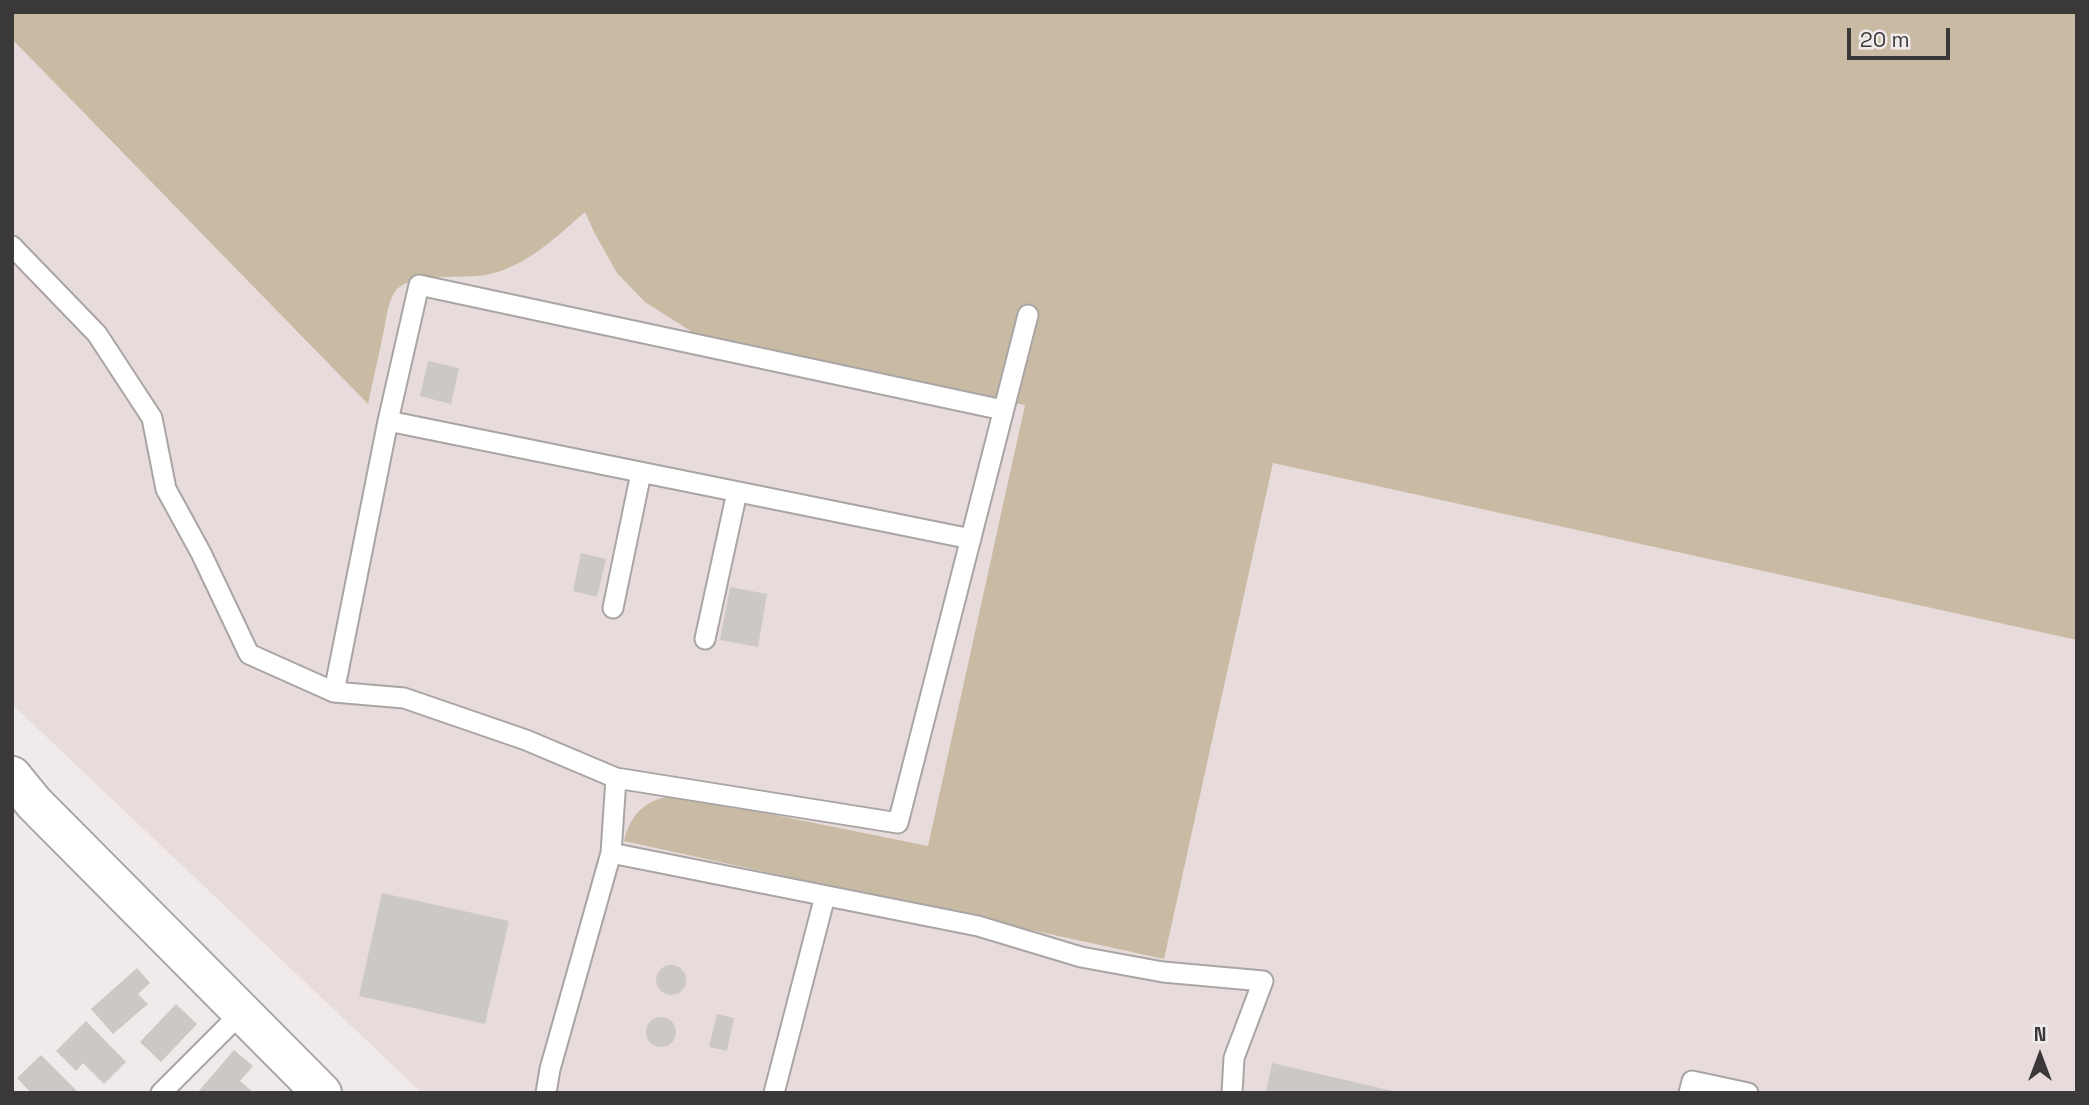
<!DOCTYPE html>
<html>
<head>
<meta charset="utf-8">
<style>
  body { margin:0 }
  #map { position:relative; width:2089px; height:1105px; overflow:hidden; background:#f0eaea; font-family:"Space Grotesk",sans-serif }
  canvas { display:block }
  .frame { position:absolute; inset:0; border:14px solid #3a3838; pointer-events:none }
  .north { position:absolute; left:2005px; top:1021px; width:70px; height:70px; -webkit-text-stroke:5px #f0eaea; paint-order:stroke; rotate:0deg; font-size:19px; font-weight:700; line-height:28px; text-align:center; color:#3a3838 }
  .north::after { content:''; display:block; margin:auto; width:24px; height:32px; background:#3a3838; clip-path:polygon(50% 0,100% 100%,50% 72%,0 100%) }
  .scale { position:absolute; left:1847px; top:28px; width:103px; height:32px; box-sizing:border-box; border:4px solid #3a3838; border-top:0; padding-left:9px; font-size:21px; line-height:24px; white-space:nowrap; color:#3a3838; -webkit-text-stroke:5px #f0eaea; paint-order:stroke }
</style>
</head>
<body>
<div id="map">
<canvas width="2089" height="1105"></canvas>
<div class="frame"></div>
<div class="north">N</div>
<div class="scale">20 m</div>
</div>
<script>
const c = document.querySelector('canvas').getContext('2d');
c.lineJoin = 'round';
function paint(path, color) { c.fillStyle = color; c.fill(path, 'evenodd'); }
function strokePath(path, color, width, dash) { c.strokeStyle = color; c.lineWidth = width; c.lineCap = dash ? 'butt' : 'round'; c.setLineDash(dash || []); c.stroke(path); }
paint(new Path2D(`
  M12,12H2077V1093H422L15,707L12,701Z`), '#e8dbdb');
paint(new Path2D(`
  M12,12H2077V640L1273,463L1164,959L624,841C631,812 647,799 676,795L928,846L1025,405L711,344L645,302L617,273L594,232L585,212C556,237 526,267 486,275C462,279 407,271 394,293C388,304 386,318 384,330C379,355 373,379 368,404L12,39Z`), '#c9baa3');
paint(new Path2D(`
  M428,361L459,368L451,404L420,396Z
  M581,553L606,559L597,597L573,591Z
  M730,587L767,594L758,647L720,640Z
  M382,893L509,921L485,1024L359,996Z
  M656 980a15 15 0 1 1 30 0a15 15 0 1 1-30 0Z
  M137,968L150,983L138,994L148,1004L113,1034L91,1009Z
  M176,1004L197,1024L161,1062L140,1042Z
  M717,1014L734,1018L727,1051L709,1047Z
  M646 1032a15 15 0 1 1 30 0a15 15 0 1 1-30 0Z
  M86,1021L126,1062L104,1084L83,1063L76,1071L56,1051Z
  M234,1050L253,1066L240,1081L254,1093H197Z
  M41,1055L79,1093H31L17,1078Z
  M1272,1063L1397,1092V1093H1266Z`), '#ccc8c6');
const service = new Path2D(`
  M12,246L97,334L152,418L166,489L201,553L249,654L334,692L404,698L526,740L616,778L611,853L550,1069L546,1093
  M971,539L388,421L419,285L1003,410
  M613,608L641,473
  M705,639L737,492
  M334,692L388,421
  M616,778L898,823L1028,315
  M611,853L978,926L1081,957L1163,972L1263,981L1234,1058L1232,1093
  M161,1093L242,1012
  M774,1093L825,896
  M1689,1093L1692,1081L1748,1093`);
const tertiary = new Path2D(`
  M12,776L34,803L322,1093`);
strokePath(service, '#aaa5a5', 23);
strokePath(tertiary, '#aaa5a5', 42);
strokePath(service, '#fff', 19);
strokePath(tertiary, '#fff', 38);
</script>
</body>
</html>
